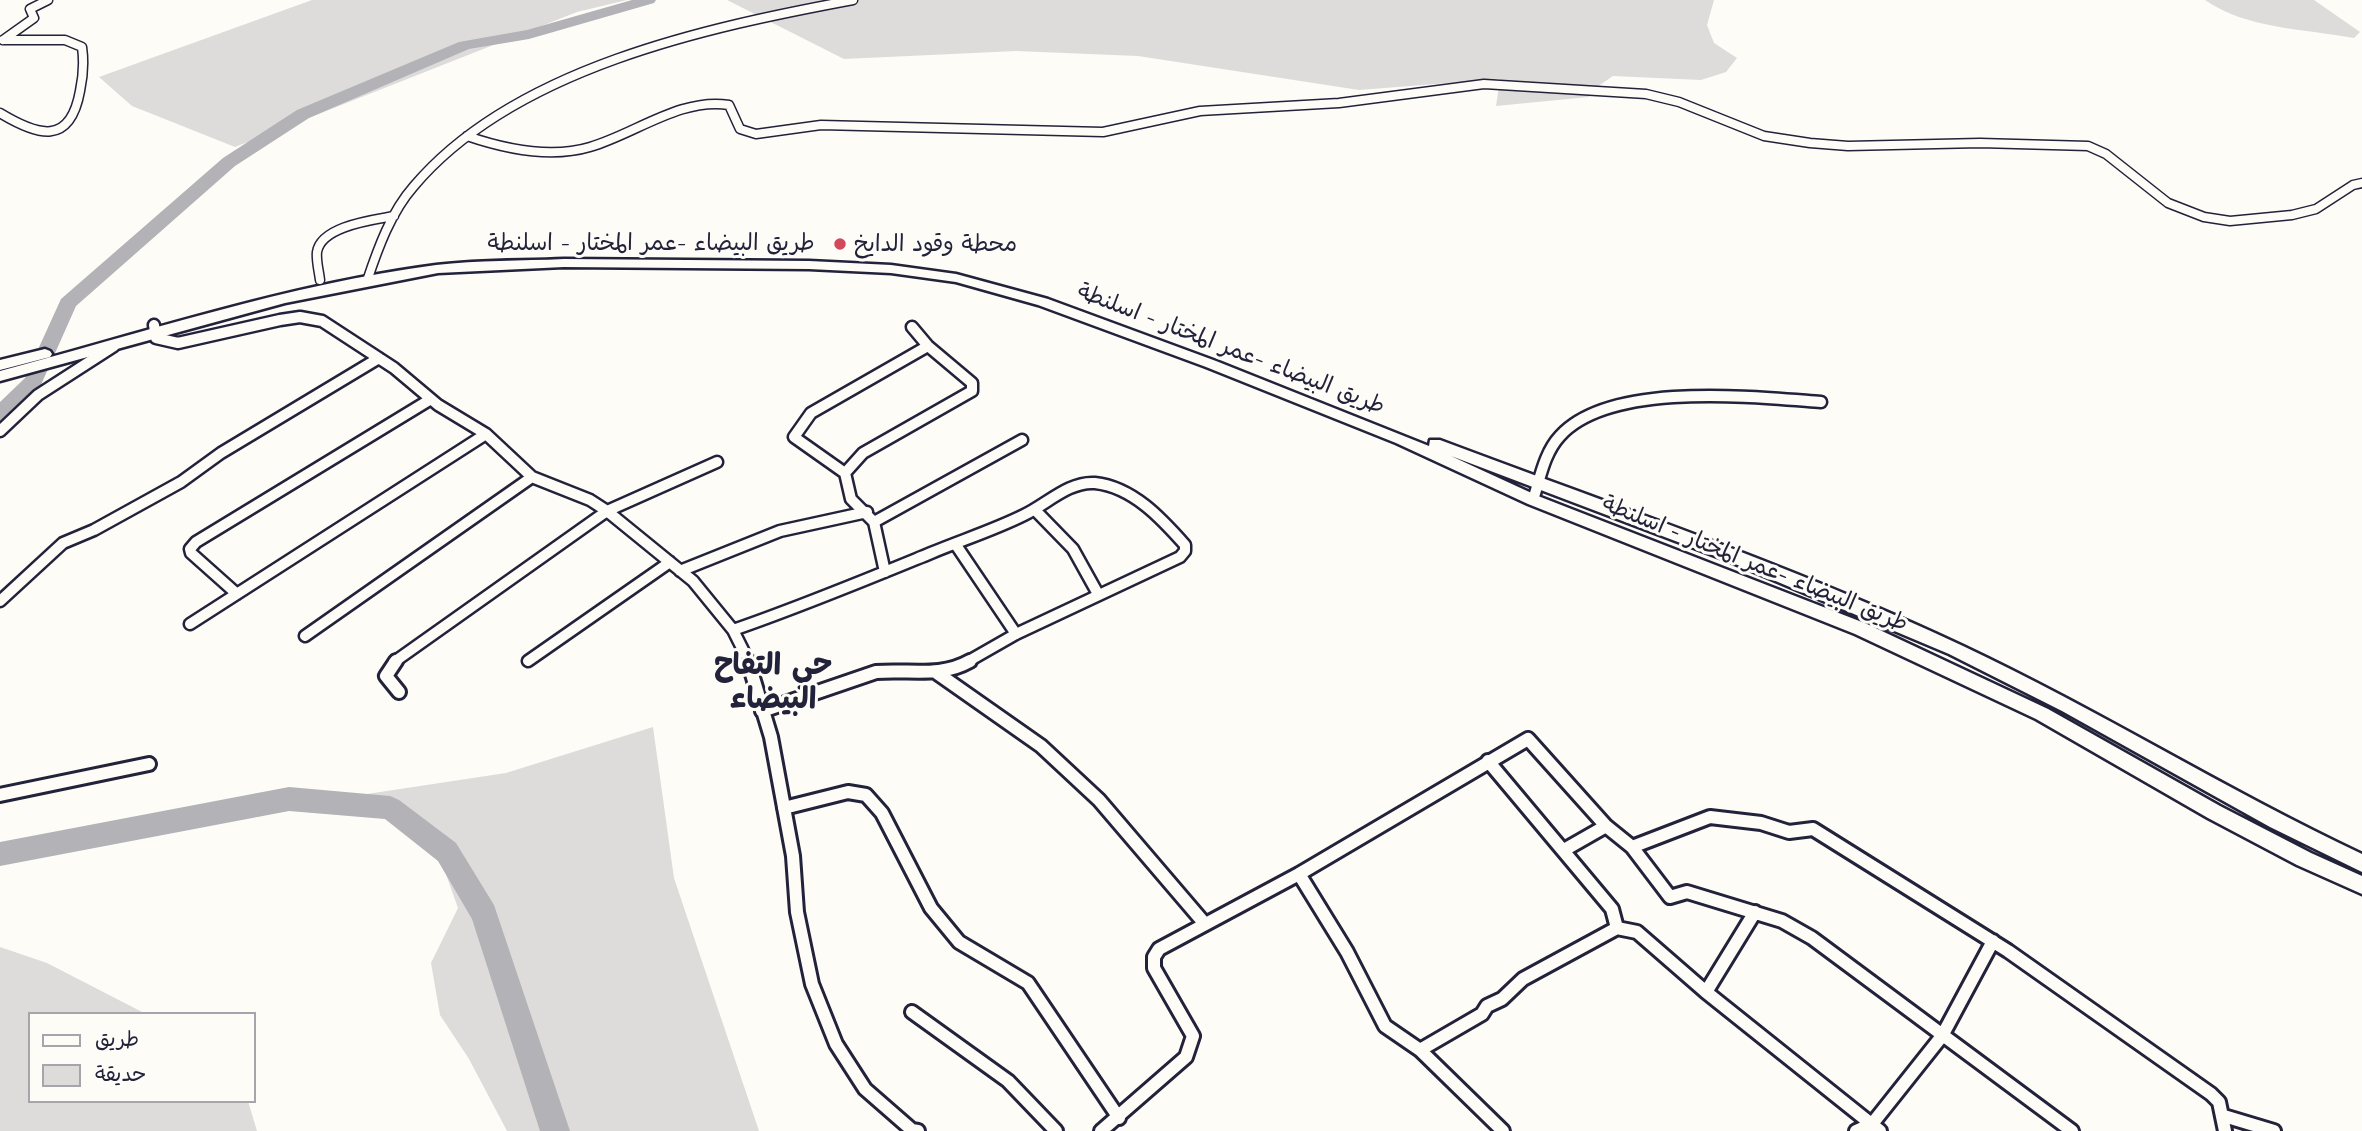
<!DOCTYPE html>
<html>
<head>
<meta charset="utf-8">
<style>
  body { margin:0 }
  #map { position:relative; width:2362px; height:1131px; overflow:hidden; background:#fdfcf7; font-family:"Comic Neue","Playpen Sans Arabic",sans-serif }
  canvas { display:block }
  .legend { position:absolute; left:28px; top:1012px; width:228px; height:91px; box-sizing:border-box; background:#fdfcf7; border:2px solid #a5a5ac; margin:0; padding:9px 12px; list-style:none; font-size:21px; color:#22223b }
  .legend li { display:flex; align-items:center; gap:14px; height:35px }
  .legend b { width:35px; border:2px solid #a5a5ac }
</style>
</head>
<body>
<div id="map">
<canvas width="2362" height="1131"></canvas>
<ul class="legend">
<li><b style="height:9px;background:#fdfcf7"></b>طريق</li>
<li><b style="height:19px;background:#dddcdb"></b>حديقة</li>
</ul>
</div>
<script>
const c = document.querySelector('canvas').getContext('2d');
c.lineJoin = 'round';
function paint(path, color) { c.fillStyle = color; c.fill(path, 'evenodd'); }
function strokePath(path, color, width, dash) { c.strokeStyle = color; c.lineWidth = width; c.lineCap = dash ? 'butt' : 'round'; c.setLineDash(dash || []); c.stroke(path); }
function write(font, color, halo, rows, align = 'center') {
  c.font = font + ' "Comic Neue","Playpen Sans Arabic",sans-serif'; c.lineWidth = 6; c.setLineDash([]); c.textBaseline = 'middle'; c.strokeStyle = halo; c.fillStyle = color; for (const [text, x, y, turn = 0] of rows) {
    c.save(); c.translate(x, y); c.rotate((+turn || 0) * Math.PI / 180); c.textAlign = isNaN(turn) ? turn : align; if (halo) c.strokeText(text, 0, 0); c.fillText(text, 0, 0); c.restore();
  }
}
paint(new Path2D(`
  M312,0H627L577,12L235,147L132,106L99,77Z
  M727,0H1714L1707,25L1714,43L1737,58L1726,72L1701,80L1613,76L1594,89L1589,97L1496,106L1500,79L1359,90L1138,56L1016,51L844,59Z
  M2205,0H2314L2360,32L2354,38C2306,29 2246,29 2205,0Z
  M653,727L674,878L759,1131H507L469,1059L440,1015L431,963L458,908L443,866L413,835L347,797L506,773Z
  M0,947L47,963L146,1014H30V1101H248L257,1131H0Z`), '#dddcdb');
paint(new Path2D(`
  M632,0H656L654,3L529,39L469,49L309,118L235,166L76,306L40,387L7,419L0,421V402L25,378L61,299L223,158L297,110L459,42L527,30Z
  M289,787L390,796L399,800L456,843L494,905L570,1131H540L472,919L438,861L385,819L289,811L0,866V842Z`), '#b2b2b7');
const minorFar2 = new Path2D(`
  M3,40L34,18L30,9L48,0
  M0,113C38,136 70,146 80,91C83,77 84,61 82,47L65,40H3
  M467,136C505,149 550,159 590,147C635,134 681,97 729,105L740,129L756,134L821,125L1103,132L1200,111L1339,103L1484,84L1646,94L1679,102L1764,136L1810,143L1848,146L1980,143L2088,146L2106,154L2168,203L2204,217L2230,221L2292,215L2316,209L2353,185L2362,183
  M320,280C319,271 316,261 317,252C321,226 373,220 394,216
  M367,281C378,248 391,212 414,186C514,68 708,27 853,0`);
const minorFar1 = new Path2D(`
  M154,325L156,338L178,343L280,320L300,317L322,321L394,368L438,405L486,434L532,477L590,500L607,511L693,581L733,630L749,662
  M0,431L38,395L114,346
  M845,473L863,453L972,391V383L928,346L912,327
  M1533,500C1540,479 1544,453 1560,436C1610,381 1754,397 1821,402
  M1035,510L1073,549L1098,594
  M874,522L1022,440
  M956,545L1016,634
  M680,571L780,531L867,512
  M885,572L874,522L851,499L845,473L794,437L811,413L928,346
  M237,594L191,553L190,549L196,542L431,399
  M0,601L63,543L94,530L181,482L221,453L379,358
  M190,624L486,434
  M733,630C800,607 865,580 931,553C962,540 994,530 1024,515C1047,504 1069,481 1095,483C1133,487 1162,519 1185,545V551L1180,557L1016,634L967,662
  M305,636L532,477
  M528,661L670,562
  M394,662L607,511L717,462`);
const minor = new Path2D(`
  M396,661L386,676L399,692
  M748,661L771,737L793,856L797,912L812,984L836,1044L865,1089L912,1130L918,1131
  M937,673L1041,746L1099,800L1205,924
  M762,711L876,672C909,669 940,678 970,661
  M1488,761L1612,909L1617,928L1637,932L1706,992L1880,1131
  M0,795L149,764
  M784,808L848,792L866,795L882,813L931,908L959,942L1028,983L1119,1118
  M1632,847L1710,817L1761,823L1789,832L1813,829L2008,951L2211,1094L2219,1102L2225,1131
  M1564,850L1606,826
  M1299,874L1347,952L1385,1026L1420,1050L1503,1131
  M1706,992L1755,912
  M912,1012L1008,1081L1056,1131
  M1420,1050L1482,1014L1487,1006L1502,999L1523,979L1617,928
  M2224,1116L2274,1131
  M1101,1131L1186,1057L1193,1036L1154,968V957L1159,949L1299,874L1528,739L1606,826L1632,847L1670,897L1687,892L1782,921L1812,938L2072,1131
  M1856,1131L1872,1124L1942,1036L1993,941`);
const secondary = new Path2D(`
  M564,259L809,261L891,265L956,274L1048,299L1216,361L1429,446L1430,440H1440C1615,506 1794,566 1963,646C2099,710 2226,790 2362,854V872L2270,827L2062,711L1949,654L1728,561L1451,456L1538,496L1867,624L2048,709L2220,806L2311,853L2362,876V894L2297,865L2208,818L2036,719L1855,634L1528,504L1396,443L1206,367L1038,305L956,282L891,273L809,269L564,267L438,273L285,303L0,381V371C142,333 290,284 436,265C478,260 522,261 564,259Z
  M45,349L50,351L52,354L50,357L0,370V360Z`);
strokePath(minorFar2, '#22223b', 11);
strokePath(minorFar1, '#22223b', 15);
strokePath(minor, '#22223b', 18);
strokePath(secondary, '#22223b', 5);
strokePath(minorFar2, '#fdfcf7', 8);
strokePath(minorFar1, '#fdfcf7', 10);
strokePath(minor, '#fdfcf7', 12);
paint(secondary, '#fdfcf7');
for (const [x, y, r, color] of [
  [840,244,7,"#d1495b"]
]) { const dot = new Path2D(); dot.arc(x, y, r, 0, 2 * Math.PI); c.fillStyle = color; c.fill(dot); strokePath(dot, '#fdfcf7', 2.5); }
write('23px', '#22223b', '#fdfcf7', [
  ["طريق البيضاء -عمر المختار - اسلنطة",651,243],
  ["طريق البيضاء -عمر المختار - اسلنطة",1231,349,21],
  ["طريق البيضاء -عمر المختار - اسلنطة",1755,564,22]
]);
write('23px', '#22223b', '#fdfcf7', [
  ["محطة وقود الدايخ",854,244]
], 'left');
write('bold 30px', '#22223b', '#fdfcf7', [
  ["حي التفاح",773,666],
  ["البيضاء",773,700]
]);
</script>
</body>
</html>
